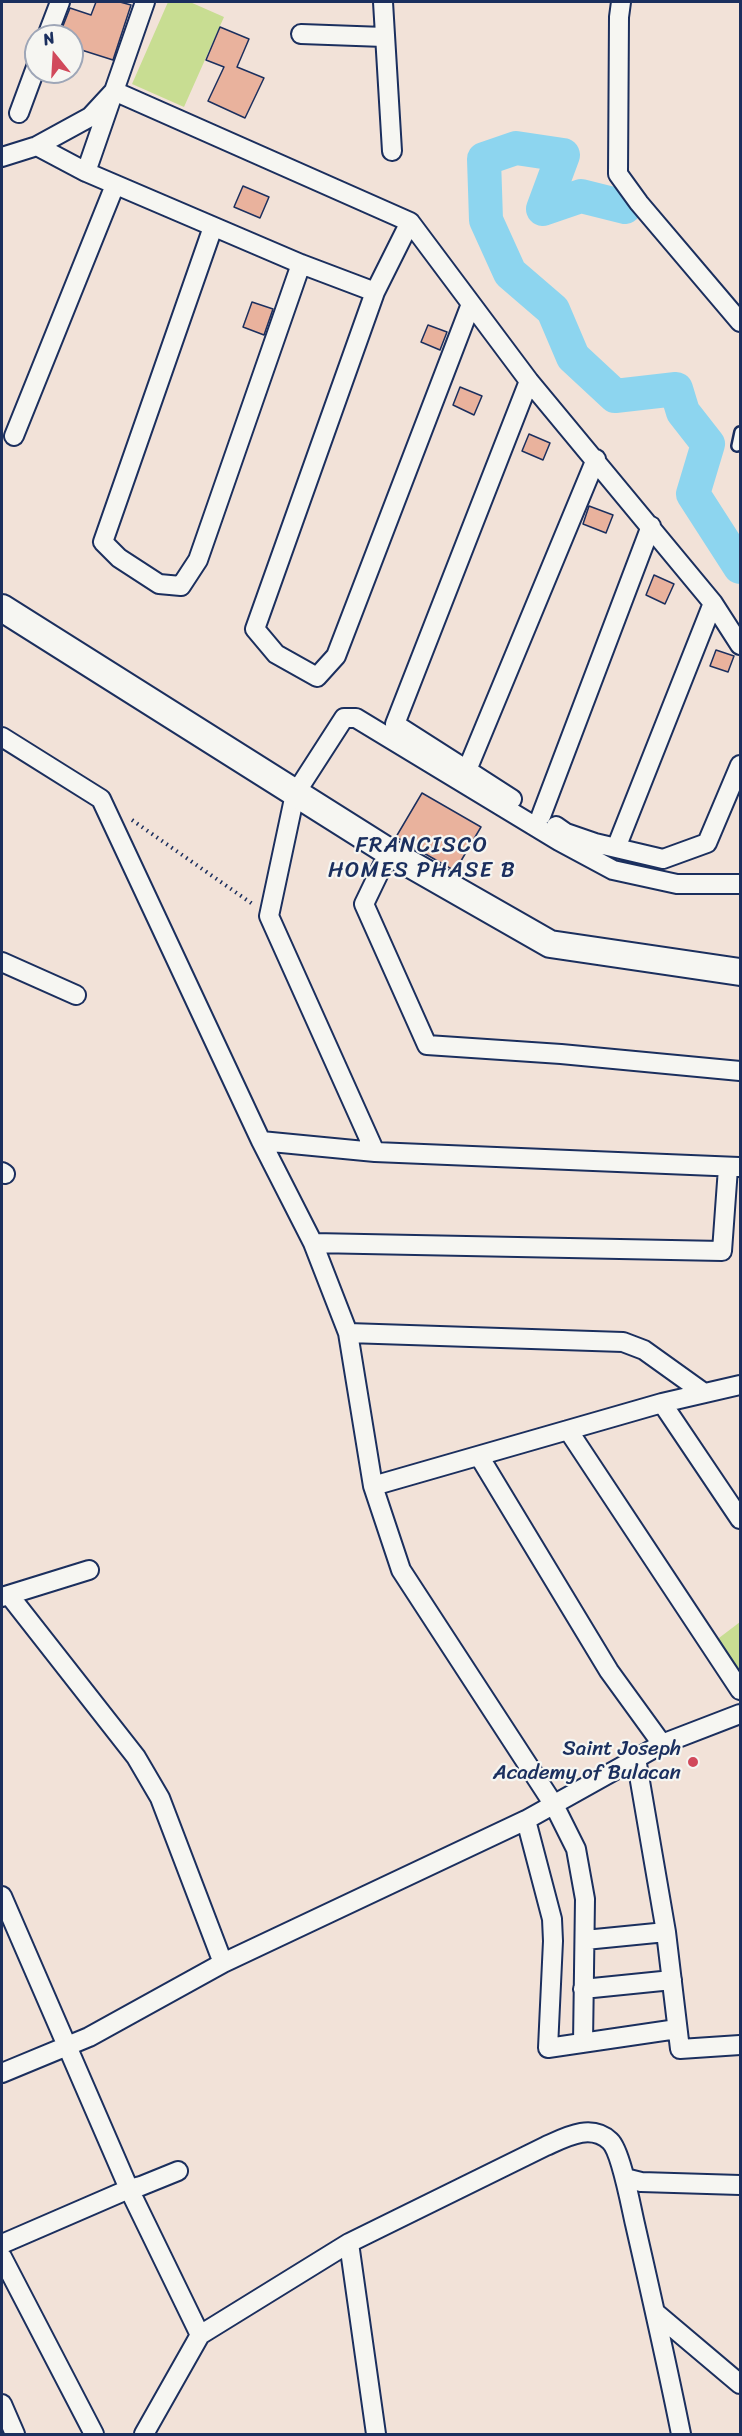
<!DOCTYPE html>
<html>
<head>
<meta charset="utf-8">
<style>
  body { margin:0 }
  #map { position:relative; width:742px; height:2436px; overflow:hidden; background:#f2e2d8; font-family:Sriracha,sans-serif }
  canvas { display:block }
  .frame { position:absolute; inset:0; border:3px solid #1b2f5e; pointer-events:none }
  .north { position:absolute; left:24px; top:24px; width:60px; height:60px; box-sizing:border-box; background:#f6f6f2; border:2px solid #9ea6b7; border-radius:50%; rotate:342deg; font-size:16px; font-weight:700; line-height:24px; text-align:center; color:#1b2f5e }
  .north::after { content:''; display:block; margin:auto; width:21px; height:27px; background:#d1495b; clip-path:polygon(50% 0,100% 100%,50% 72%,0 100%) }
</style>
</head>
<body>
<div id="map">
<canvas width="742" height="2436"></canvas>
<div class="frame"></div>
<div class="north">N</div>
</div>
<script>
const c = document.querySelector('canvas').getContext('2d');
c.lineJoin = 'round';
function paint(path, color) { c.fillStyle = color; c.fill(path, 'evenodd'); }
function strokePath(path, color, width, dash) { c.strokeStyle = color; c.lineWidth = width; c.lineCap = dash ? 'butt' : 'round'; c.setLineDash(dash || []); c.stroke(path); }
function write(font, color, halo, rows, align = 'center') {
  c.font = font + ' Sriracha,sans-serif'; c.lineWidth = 4.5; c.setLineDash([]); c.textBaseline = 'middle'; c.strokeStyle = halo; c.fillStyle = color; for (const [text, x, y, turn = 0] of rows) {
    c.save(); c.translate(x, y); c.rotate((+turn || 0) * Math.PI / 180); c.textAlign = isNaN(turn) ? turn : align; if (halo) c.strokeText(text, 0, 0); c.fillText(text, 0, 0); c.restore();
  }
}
paint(new Path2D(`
  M168,2H190L224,17L184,107L132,84Z
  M740,1622V1671L738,1673L715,1641Z`), '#c8dd92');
strokePath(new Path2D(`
  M625,207L581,196L543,209L563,155L516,148L484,159L486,220L510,273L553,310L573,357L615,396L676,389L683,412L708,444L693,494L740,567`), '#8dd5ef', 34);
const building = new Path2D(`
  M96,2H120L131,5L113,60L72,47V36H59L70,8L91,15Z
  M220,27L249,39L237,67L264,78L245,118L208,101L224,67L206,60Z
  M243,186L269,197L260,218L234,207Z
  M252,302L273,309L264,335L243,327Z
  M428,325L447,332L440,350L421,342Z
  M460,387L482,396L474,415L453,405Z
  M529,434L550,443L543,460L522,451Z
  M589,506L613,515L606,533L583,524Z
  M654,575L674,584L665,604L646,595Z
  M716,650L734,656L728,672L710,666Z
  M422,793L481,827L455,871L396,837Z`);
paint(building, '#e9b29d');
strokePath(building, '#1b2f5e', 1.5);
const lane = new Path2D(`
  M737,446L740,432`);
const street = new Path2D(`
  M145,2L114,91L410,222L529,381L713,603L740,645
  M383,2L392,151
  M621,2L619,17L618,174L639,203L740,322
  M301,34L384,37
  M47,36L60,2
  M19,113L36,67
  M2,157L37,146L90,117L114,91L86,172L37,146
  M86,172L301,264L375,292
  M410,222L375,292L255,629L276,654L317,677L336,656L471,304
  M213,227L103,542L119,558L159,584L181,586L198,560L301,264
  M529,381L395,724L467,770L596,459
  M14,436L115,185
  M2,737L101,799L261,1141L313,1243L348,1333L373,1486L401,1570L554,1805L576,1849L585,1899L583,2043
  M467,770L512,799
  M541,816L651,526
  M556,826L566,833L595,843L663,859L707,843L740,765
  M616,848L713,603
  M389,852L364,904L427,1045L561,1054L740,1071
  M2,962L76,995
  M261,1141L375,1152L739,1167
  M375,1152L269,916L295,794L344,718H356L559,841L613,870L677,884H740
  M2,1172L5,1174
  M313,1243L722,1251L728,1168
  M348,1333L623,1342L644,1350L704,1393
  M662,1403L740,1519
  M568,1430L740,1690
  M479,1456L609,1671L662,1744
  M373,1486L662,1403L740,1385
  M9,1595L136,1757L160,1798L223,1963
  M2,1597L89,1570
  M636,1758L666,1932L680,2049L740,2045
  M526,1820L552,1919L553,1941L548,2048L677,2029
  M2,1896L129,2189L200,2335
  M585,1940L666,1932
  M583,1989L672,1980
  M2,2073L89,2037L223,1963L526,1820L662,1744L740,1714
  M625,2178L641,2182L740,2185
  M2,2244L129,2189L141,2186L178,2171
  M2,2257L94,2434
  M657,2314L740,2384
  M2,2404L15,2434
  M144,2434L200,2335L349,2243
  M376,2434L349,2243L546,2146C566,2137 591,2123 610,2141C621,2151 631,2207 635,2224C651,2294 667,2364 681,2434`);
const secondary = new Path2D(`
  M2,608L389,852L550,944L740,972`);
strokePath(lane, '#1b2f5e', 14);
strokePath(street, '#1b2f5e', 22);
strokePath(secondary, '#1b2f5e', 30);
strokePath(new Path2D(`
  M132,820L254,905`), '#1b2f5e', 4, [1.5, 4.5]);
strokePath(lane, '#f6f6f2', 9);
strokePath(street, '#f6f6f2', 18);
strokePath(secondary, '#f6f6f2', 26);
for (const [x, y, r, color] of [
  [693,1762,6,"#d1495b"]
]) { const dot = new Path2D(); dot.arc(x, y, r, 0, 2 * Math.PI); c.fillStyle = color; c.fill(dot); strokePath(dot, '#f6f6f2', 2); }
write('21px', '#1b2f5e', '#f6f6f2', [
  ["Saint Joseph",681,1750],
  ["Academy of Bulacan",681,1774]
], 'right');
c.letterSpacing = '1.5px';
write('22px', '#1b2f5e', '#f6f6f2', [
  ["FRANCISCO",422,846],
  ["HOMES PHASE B",422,871]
]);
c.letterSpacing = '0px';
</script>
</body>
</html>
